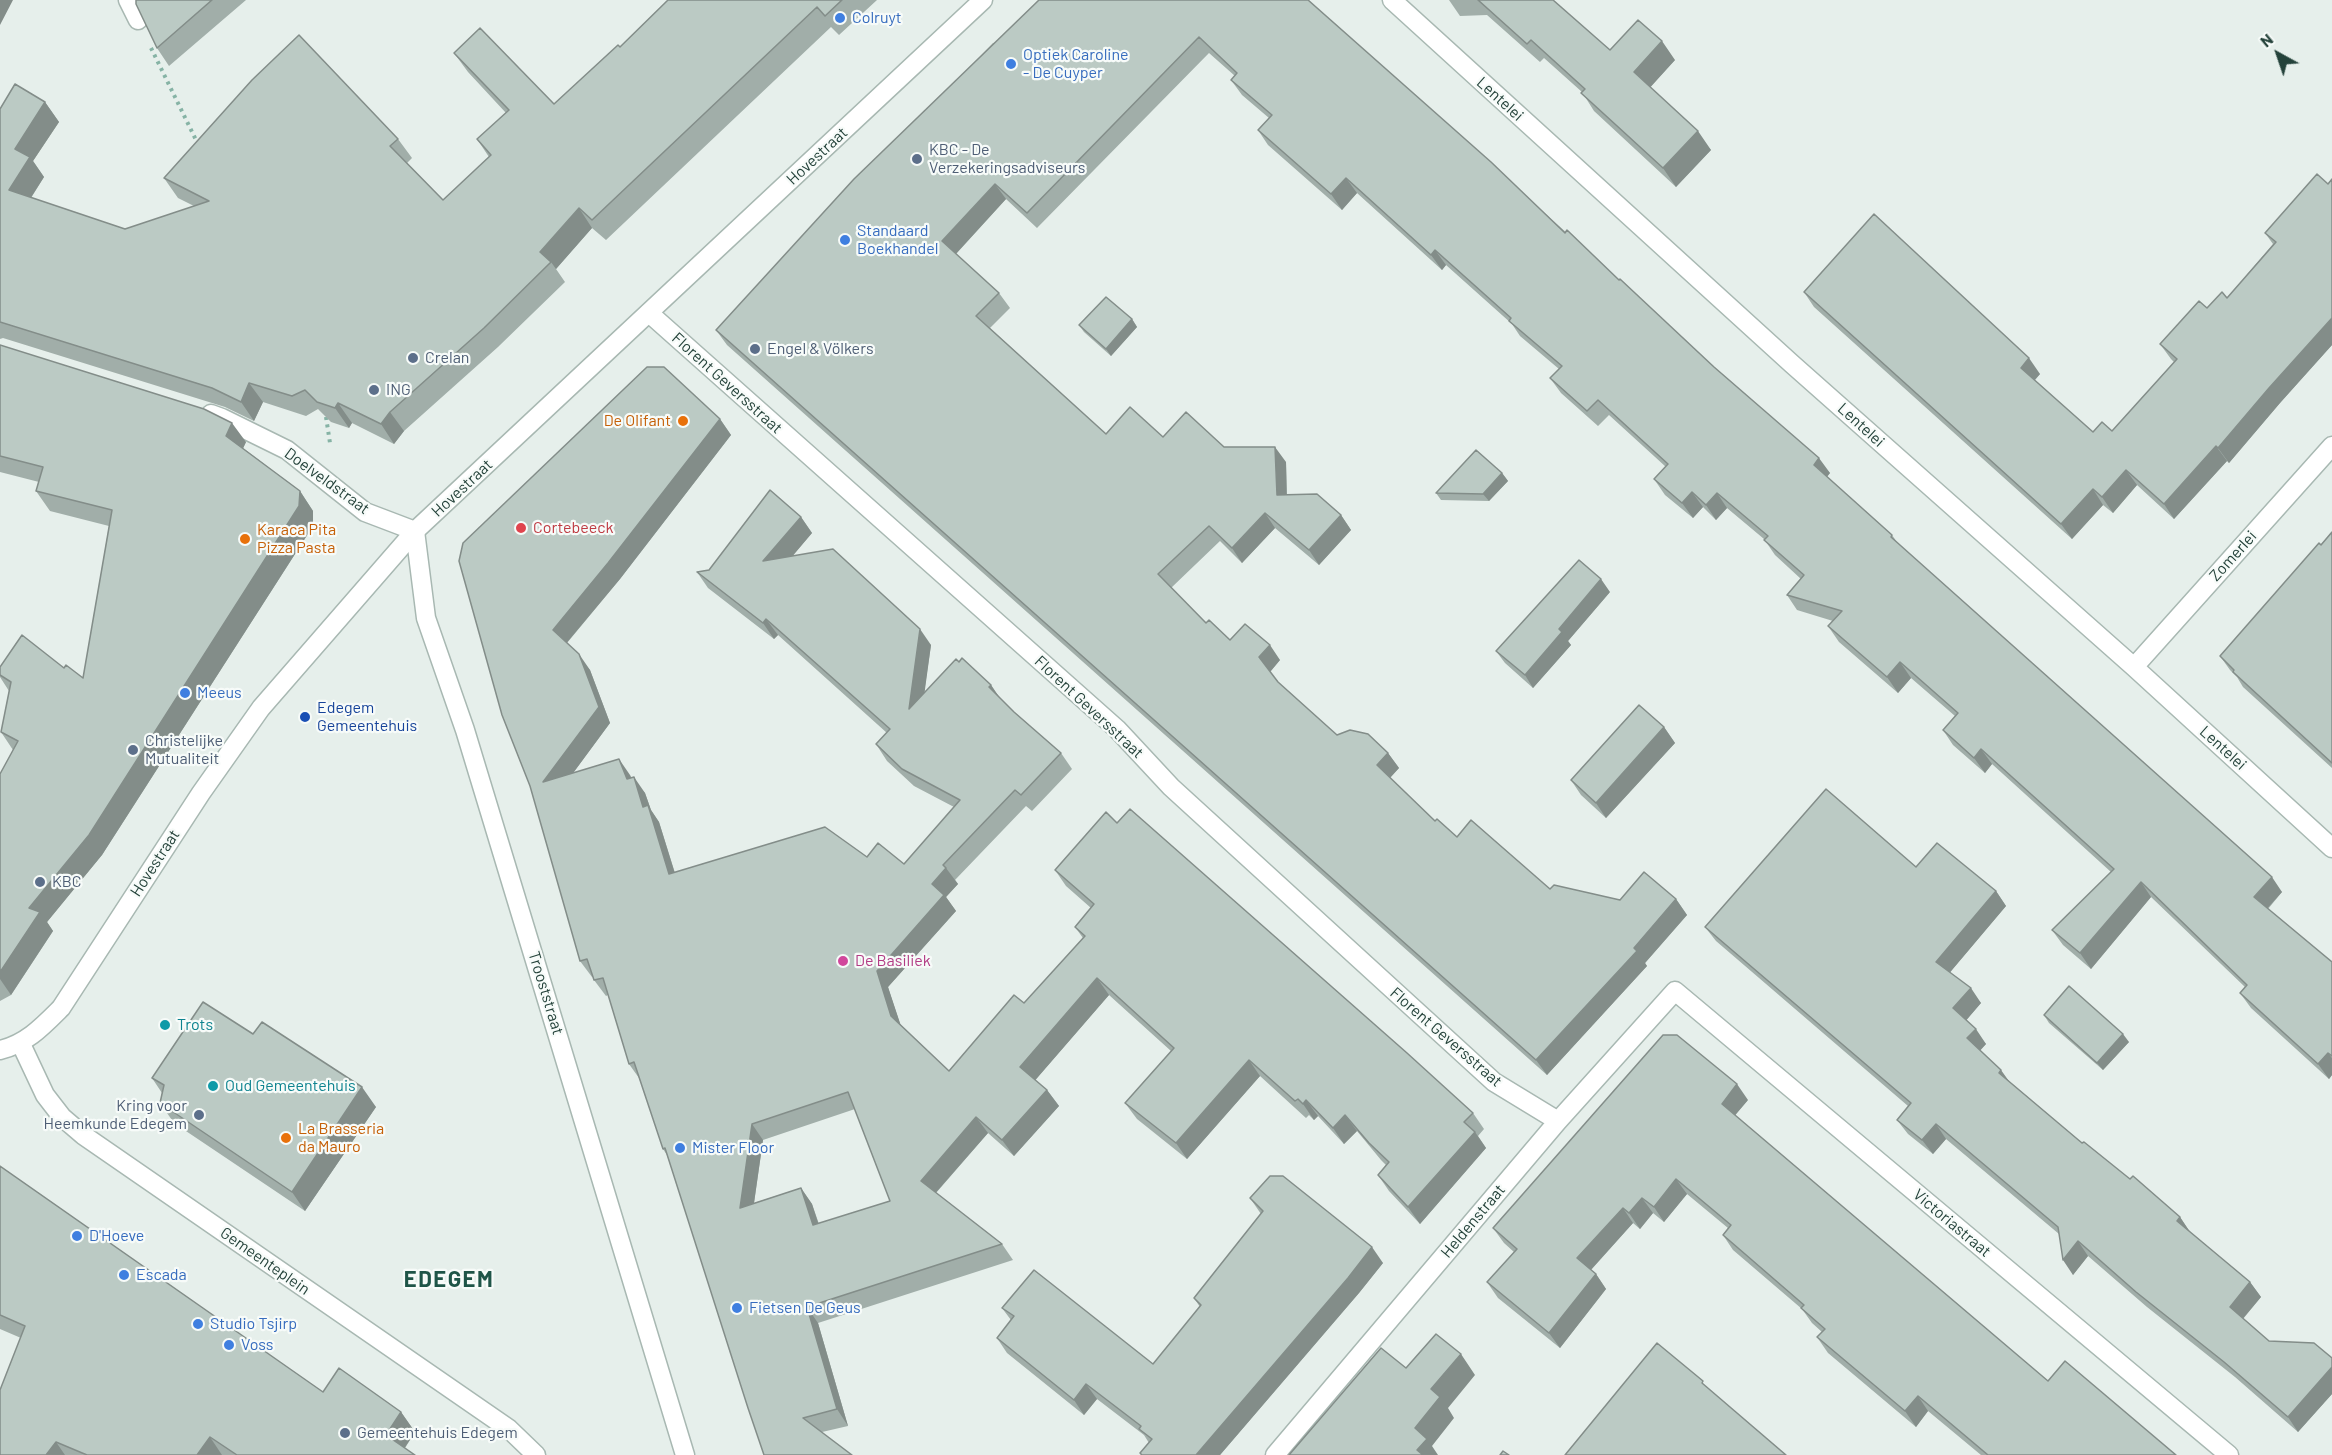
<!DOCTYPE html>
<html>
<head>
<meta charset="utf-8">
<style>
  body { margin:0 }
  #map { position:relative; width:2332px; height:1455px; overflow:hidden; background:#e6efeb; font-family:Barlow,sans-serif }
  canvas { display:block }
  .north { position:absolute; left:2248px; top:24px; width:60px; height:60px; -webkit-text-stroke:4px #f7fbf9; paint-order:stroke; rotate:320deg; font-size:16px; font-weight:700; line-height:24px; text-align:center; color:#24423a }
  .north::after { content:''; display:block; margin:auto; width:21px; height:27px; background:#24423a; clip-path:polygon(50% 0,100% 100%,50% 72%,0 100%) }
</style>
</head>
<body>
<div id="map">
<canvas width="2332" height="1455"></canvas>
<div class="north">N</div>
</div>
<script>
const c = document.querySelector('canvas').getContext('2d');
c.lineJoin = 'round';
function strokePath(path, color, width, dash) { c.strokeStyle = color; c.lineWidth = width; c.lineCap = dash ? 'butt' : 'round'; c.setLineDash(dash || []); c.stroke(path); }
function paint(path, color) { c.fillStyle = color; c.fill(path, 'evenodd'); }
function write(font, color, halo, rows, align = 'center') {
  c.font = font + ' Barlow,sans-serif'; c.lineWidth = 4.5; c.setLineDash([]); c.textBaseline = 'middle'; c.strokeStyle = halo; c.fillStyle = color; for (const [text, x, y, turn = 0] of rows) {
    c.save(); c.translate(x, y); c.rotate((+turn || 0) * Math.PI / 180); c.textAlign = isNaN(turn) ? turn : align; if (halo) c.strokeText(text, 0, 0); c.fillText(text, 0, 0); c.restore();
  }
}
const minor = new Path2D(`
  M128,0L138,20
  M1392,0L1792,364L2134,667L2332,848
  M649,313L1117,729L1171,787L1494,1082L1558,1121
  M415,531L426,618L465,730L685,1455
  M2134,667L2332,446
  M21,1044L45,1095L62,1117L83,1135L509,1429L536,1455
  M1275,1455L1558,1121L1675,991L2229,1455`);
const tertiary = new Path2D(`
  M211,414L222,418L287,450L365,512L415,531
  M0,1050C26,1044 42,1027 61,1008L201,793L261,708L415,531L983,0`);
strokePath(minor, '#a8b8b2', 21);
strokePath(tertiary, '#a8b8b2', 21);
strokePath(new Path2D(`
  M151,48L198,144
  M326,417L330,443`), '#86b3a5', 4, [3, 4.5]);
strokePath(minor, '#fff', 18);
strokePath(tertiary, '#fff', 18);
paint(new Path2D(`
  M136,0H246L169,66L157,48Z
  M668,0H877L839,35L831,27L606,240L592,228L556,269L565,282L498,347L404,431L394,444L352,423L349,428L331,422L318,409L306,416L263,402L254,421L225,407L3,338L0,339V109L45,102L59,122L33,161L44,177L31,198L125,229L194,206L178,198L164,178L398,139L412,158L407,163L443,200L489,157L477,139L506,113L468,72L454,53L554,104L620,47Z
  M1308,0L1619,280L1830,473L1827,477L1892,535L1899,545L2282,892L2268,909L2332,962V1075L2329,1079L2251,1008L2240,993L2245,987L2151,897L2091,969L2063,945L2052,930L2111,872L1992,764L1985,773L1953,745L1943,730L1955,716L1911,678L1898,693L1839,642L1828,626L1833,621L1797,610L1787,595L1801,579L1775,555L1764,539L1727,508L1716,520L1703,507L1693,518L1665,495L1654,479L1666,467L1609,415L1598,426L1561,393L1550,378L1559,369L1520,336L1512,324L1446,265L1442,270L1357,193L1342,210L1268,145L1258,130L1269,118L1242,95L1231,80L1235,76L1209,53L1037,228L1006,199L956,254L999,293L1010,308L990,328L1106,434L1163,437L1224,447L1286,462L1287,495L1341,515L1351,530L1319,565L1275,528L1242,563L1220,541L1171,588L1206,623L1230,640L1280,660L1270,672L1278,682L1337,735L1388,753L1399,768L1390,778L1435,821L1457,837L1550,889L1620,900L1676,899L1687,915L1645,963L1647,966L1547,1075L727,345L716,330L993,43Z
  M1449,0H1553L1610,50L1675,60L1650,87L1711,150L1676,187L1594,111L1582,92L1544,58L1540,62L1487,15L1460,16Z
  M2332,179V345L2280,403L2229,463L2227,461L2174,519L2137,485L2113,513L2103,505L2072,539L1814,307L1804,292L2040,374L2035,380L2093,432L2112,431L2174,362L2171,359L2160,344L2207,308L2227,298L2273,244L2265,233L2328,184Z
  M1132,319L1137,327L1111,356L1084,332L1079,325Z
  M0,345L246,442L243,448L300,491L313,511V526L102,855L47,922L53,931L11,995L0,1001V774L13,750L1,732L9,691L0,677V667L64,668L83,678L109,526L50,511L36,491L39,482L0,472Z
  M720,419L731,435L620,579L567,643L590,670L610,723L573,773L630,775L631,778L645,793L651,810L659,822L675,873L867,857L904,864L954,807L914,786L887,761L876,744L887,733L778,635L774,639L708,588L697,572L709,570L801,517L812,533L792,556L931,645L924,693L991,685L1000,699L1014,712L1061,753L1072,769L1032,811L1026,806L955,880L958,884L946,897L956,911L888,987L900,1024L949,1071L1024,1003L1083,938L1075,927L1091,908L1066,886L1055,870L1117,823L1473,1113L1484,1129L1478,1136L1486,1148L1420,1224L1389,1191L1378,1175L1386,1165L1381,1160L1357,1131L1344,1144L1318,1116L1314,1120L1309,1115L1306,1118L1260,1076L1187,1159L1137,1119L1125,1103L1171,1051L1109,995L1035,1080L1047,1090L1059,1106L1014,1156L988,1133L936,1193L1002,1244L1013,1260L818,1323L848,1426L822,1432L764,1455L667,1155L663,1149L639,1078L629,1064L608,995L606,996L594,980L593,976L592,977L580,961L530,786L502,715ZM855,1109L890,1201L819,1224L812,1204L801,1188L754,1203L763,1140Z
  M1502,473L1508,481L1489,501L1441,500L1436,493Z
  M2332,532V768L2243,687L2237,677L2230,670L2220,656Z
  M1610,592L1568,641L1571,645L1533,688L1505,663L1496,651Z
  M1664,727L1675,743L1606,818L1581,795L1571,780Z
  M1996,891L2006,906L1950,972L1981,1003L1966,1020L1986,1044L1980,1050L2010,1082L2082,1143L2180,1217L2190,1232L2250,1282L2261,1297L2243,1319L2269,1341L2332,1358V1394L2298,1432L2235,1377L2147,1307L2088,1256L2073,1275L2059,1234L1946,1139L1933,1154L1908,1134L1897,1120L1908,1106L1716,941L1705,927Z
  M2044,1015L2129,1042L2103,1070L2049,1023Z
  M253,1034L376,1107L305,1211L174,1123L160,1103L162,1093L152,1078Z
  M1748,1100L1735,1115L2048,1381L2176,1455H1981L1928,1411L1916,1427L1828,1353L1817,1337L1822,1332L1812,1323L1802,1309L1733,1250L1723,1235L1728,1228L1687,1194L1664,1222L1653,1213L1640,1229L1633,1223L1591,1270L1596,1274L1606,1289L1560,1348L1498,1298L1487,1282L1514,1252L1504,1243L1493,1228Z
  M0,1166L323,1392L401,1412L415,1432L405,1448L415,1455H0L21,1338L0,1329Z
  M1250,1198L1383,1263L1359,1293L1220,1455H1141L1140,1453L1149,1443L1144,1435L1097,1399L1084,1415L1007,1353L997,1338L1011,1320L1002,1308L1153,1364L1200,1307L1194,1298L1261,1214Z`), '#a1aea9');
paint(new Path2D(`
  M0,0H13L0,25Z
  M1662,41L1675,60L1647,91L1634,72Z
  M45,102L59,122L33,161L44,177L23,210L9,190L15,149Z
  M1698,131L1711,150L1676,187L1663,168Z
  M1346,178L1357,193L1342,210L1331,194Z
  M995,184L1006,199L953,257L942,241Z
  M579,208L592,228L556,269L551,262L540,252Z
  M1435,250L1446,265L1442,270L1431,255Z
  M2332,318V345L2280,403L2229,463L2218,448L2269,388Z
  M1132,319L1137,327L1111,356L1106,349Z
  M2029,358L2040,374L2032,383L2021,368Z
  M249,383L263,402L254,421L241,402Z
  M338,403L352,423L349,428L335,408Z
  M390,412L404,431L394,444L381,424Z
  M720,419L731,435L620,579L564,646L553,630Z
  M232,423L246,442L240,455L226,436Z
  M2216,446L2227,461L2174,519L2164,504Z
  M1275,447L1286,462L1287,510L1277,495Z
  M1819,458L1830,473L1824,480L1814,465Z
  M2126,470L2137,485L2113,513L2102,497Z
  M1502,473L1508,481L1489,501L1483,494Z
  M2093,489L2103,505L2072,539L2061,524Z
  M300,491L313,511V526L102,855L47,922L53,931L11,995L0,979V972L29,908Z
  M1692,492L1703,507L1693,518L1682,503Z
  M1717,493L1727,508L1716,520L1706,505Z
  M1265,513L1275,528L1242,563L1232,548Z
  M1341,515L1351,530L1319,565L1309,550Z
  M801,517L812,533L775,577L763,561Z
  M1601,579L1610,592L1568,641L1571,645L1533,688L1525,675L1559,629Z
  M766,619L778,635L774,639L763,623Z
  M920,629L931,645L920,726L909,709Z
  M1270,645L1280,660L1270,672L1259,657Z
  M579,654L590,670L610,723L554,799L543,782Z
  M1900,662L1911,678L1898,693L1887,677Z
  M991,685L1002,701L989,687Z
  M1664,727L1675,743L1606,818L1596,803Z
  M1981,749L1992,764L1985,773L1974,758Z
  M1388,753L1399,768L1388,780L1377,765Z
  M619,759L630,775L639,795L627,779Z
  M634,777L645,793L651,810L659,822L680,890L669,874L643,807Z
  M946,868L958,884L946,897L956,911L888,987L903,1032L891,1016L877,971L932,884Z
  M2272,877L2282,892L2264,912L2254,897Z
  M2141,882L2151,897L2091,969L2080,953Z
  M1996,891L2006,906L1947,976L1936,962Z
  M1676,899L1687,915L1645,963L1647,966L1547,1075L1536,1060Z
  M1097,978L1109,995L1032,1084L1020,1067Z
  M1971,988L1981,1003L1964,1023L1953,1008Z
  M1976,1029L1986,1044L1978,1053L1967,1038Z
  M2123,1034L2129,1042L2103,1070L2097,1063Z
  M2328,1053L2332,1058V1075L2329,1079L2318,1064Z
  M1249,1060L1260,1076L1187,1159L1176,1143Z
  M2001,1070L2011,1084L1999,1073Z
  M1737,1084L1748,1100L1732,1119L1722,1104Z
  M362,1087L376,1107L305,1211L292,1192Z
  M1047,1090L1059,1106L1014,1156L1002,1140Z
  M1306,1100L1318,1116L1314,1120L1303,1104Z
  M1345,1115L1357,1131L1344,1144L1333,1128Z
  M976,1117L988,1133L932,1197L921,1181Z
  M752,1124L763,1140L751,1224L740,1208Z
  M1936,1124L1946,1139L1933,1154L1922,1140Z
  M1475,1132L1486,1148L1420,1224L1408,1207Z
  M1676,1179L1687,1194L1664,1222L1654,1207Z
  M801,1188L812,1204L824,1241L813,1225Z
  M1642,1198L1653,1213L1640,1229L1629,1213Z
  M1623,1208L1633,1223L1588,1273L1577,1258Z
  M2180,1217L2190,1232L2187,1236L2177,1221Z
  M2078,1241L2088,1256L2073,1275L2063,1260Z
  M1372,1247L1383,1263L1359,1293L1220,1455H1196Z
  M1596,1274L1606,1289L1560,1348L1549,1333Z
  M2250,1282L2261,1297L2240,1322L2230,1307Z
  M807,1307L818,1323L848,1426L837,1409Z
  M1461,1354L1475,1375L1448,1408L1454,1418L1432,1446L1438,1455H1420L1417,1450L1415,1428L1431,1389Z
  M2332,1367V1394L2298,1432L2288,1417Z
  M1086,1384L1097,1399L1084,1415L1074,1400Z
  M1918,1396L1928,1411L1916,1427L1905,1411Z
  M401,1412L415,1432L400,1455L386,1435Z
  M210,1437L222,1455H197Z
  M56,1442L65,1455H46Z`), '#838d89');
const building = new Path2D(`
  M136,0H212L157,48L136,4Z
  M668,0H842L825,16L817,7L592,220L579,208L540,252L551,262L484,328L390,412L381,424L338,403L335,408L317,402L305,390L292,396L249,383L241,402L212,388L0,322V109L15,84L45,102L15,149L30,157L9,190L125,229L209,201L164,178L252,80L299,35L398,139L390,146L443,200L491,155L477,139L509,110L454,53L480,28L554,104L618,45L620,47Z
  M1039,0H1308L1491,162L1565,233L1567,230L1619,280L1620,279L1714,367L1819,458L1814,465L1892,535L1891,537L2272,877L2254,897L2332,962V1056L2328,1053L2318,1064L2240,993L2247,985L2141,882L2080,953L2052,930L2114,869L1981,749L1974,758L1943,730L1958,713L1900,662L1887,677L1828,626L1842,611L1787,595L1804,575L1764,540L1768,536L1717,493L1706,505L1692,492L1682,503L1654,479L1668,464L1598,400L1587,411L1550,378L1562,366L1509,321L1511,318L1435,250L1431,255L1346,178L1331,194L1258,130L1272,115L1231,80L1237,73L1199,37L1027,213L995,184L942,241L999,293L976,316L1106,434L1130,407L1163,437L1186,412L1224,447H1275L1277,495L1317,494L1341,515L1309,550L1265,513L1232,548L1209,526L1158,574L1206,623L1209,620L1230,640L1245,624L1270,645L1259,657L1278,682L1337,735L1350,730L1368,734L1388,753L1377,765L1435,821L1437,819L1457,837L1471,820L1550,889L1554,885L1620,900L1644,872L1676,899L1634,948L1637,951L1536,1060L716,330L854,179Z
  M1478,0H1553L1610,50L1638,20L1662,41L1634,72L1698,131L1663,168L1581,93L1585,89L1531,40L1527,44Z
  M2317,174L2328,184L2332,179V318L2269,388L2218,448L2216,446L2164,504L2126,470L2102,497L2093,489L2061,524L1804,292L1874,214L2029,358L2021,368L2093,432L2102,422L2112,431L2177,359L2160,344L2199,301L2207,308L2222,292L2227,298L2276,242L2265,233Z
  M1106,297L1132,319L1106,349L1079,325Z
  M0,345L204,409L232,423L226,436L300,491L299,506L89,835L29,908L40,912L0,972V774L18,741L1,732L11,682L0,675V667L22,635L64,668L66,665L83,678L112,510L36,491L43,467L0,456Z
  M647,367H664L720,419L608,563L553,630L579,654L599,707L543,782L619,759L627,779L634,777L643,807L648,805L669,874L825,827L867,857L878,843L904,864L960,800L902,769L876,744L890,729L766,619L763,623L697,572L709,570L770,490L801,517L763,561L833,549L920,629L909,709L956,659L959,662L962,658L991,685L989,687L1014,712L1061,753L1021,795L1015,790L943,865L946,868L932,884L944,895L877,971L891,1016L949,1071L1014,995L1024,1003L1085,936L1075,927L1094,904L1055,870L1106,812L1117,823L1130,809L1407,1053L1473,1113L1464,1122L1475,1132L1408,1207L1378,1175L1389,1162L1369,1143L1345,1115L1333,1128L1306,1100L1303,1104L1298,1099L1295,1101L1249,1060L1176,1143L1125,1103L1174,1048L1097,978L1020,1067L1047,1090L1002,1140L976,1117L921,1181L1002,1244L807,1307L837,1409L803,1418L852,1455H764L748,1408L665,1148L663,1149L634,1062L629,1064L603,978L594,980L587,959L580,961L530,786L502,715L459,561L463,543ZM848,1092L890,1201L813,1225L801,1188L740,1208L752,1124Z
  M1476,450L1502,473L1483,494L1436,493Z
  M2332,532V763L2233,672L2234,670L2220,656L2319,543L2321,545Z
  M1579,560L1601,579L1559,629L1562,632L1525,675L1496,651Z
  M1639,705L1664,727L1596,803L1571,780Z
  M1826,789L1916,867L1937,843L1996,891L1936,962L1971,988L1953,1008L1976,1029L1967,1038L2001,1070L1999,1073L2082,1143L2084,1142L2130,1179L2133,1176L2180,1217L2177,1221L2250,1282L2230,1307L2269,1341L2314,1343L2332,1358V1367L2288,1417L2224,1362L2136,1292L2078,1241L2063,1260L2058,1227L1936,1124L1922,1140L1897,1120L1911,1103L1705,927Z
  M2069,986L2123,1034L2097,1063L2044,1015Z
  M203,1002L253,1034L262,1022L362,1087L292,1192L160,1103L164,1085L152,1078Z
  M1663,1035H1677L1737,1084L1722,1104L2048,1381L2065,1361L2176,1455H1988L1918,1396L1905,1411L1817,1337L1825,1329L1801,1308L1804,1305L1723,1235L1731,1225L1676,1179L1654,1207L1642,1198L1629,1213L1623,1208L1577,1258L1596,1274L1549,1333L1487,1282L1517,1249L1493,1228Z
  M0,1166L323,1392L339,1368L401,1412L386,1435L415,1455H237L210,1437L197,1455H87L56,1442L46,1455H0V1390L25,1326L0,1315Z
  M1270,1176H1283L1372,1247L1348,1278L1196,1455H1142L1140,1453L1152,1439L1139,1429L1141,1426L1086,1384L1074,1400L997,1338L1014,1316L1002,1308L1034,1270L1153,1364L1201,1305L1194,1298L1263,1211L1250,1198Z
  M1436,1334L1461,1354L1431,1389L1440,1397L1415,1428L1427,1439L1417,1450L1423,1455H1289L1381,1348L1406,1368Z
  M1657,1343L1703,1381L1702,1383L1786,1455H1565Z
  M1503,1451L1509,1455H1500Z`);
paint(building, '#bbcac4');
strokePath(building, '#838d89', 1.5);
for (const [x, y, r, color] of [
  [840,18,6,"#3f7fe0"],
  [1011,64,6,"#3f7fe0"],
  [917,159,6,"#5c6f8a"],
  [845,240,6,"#3f7fe0"],
  [755,349,6,"#5c6f8a"],
  [413,358,6,"#5c6f8a"],
  [374,390,6,"#5c6f8a"],
  [683,421,6,"#e8710a"],
  [521,528,6,"#e0444e"],
  [245,539,6,"#e8710a"],
  [185,693,6,"#3f7fe0"],
  [305,717,6,"#1a4fb4"],
  [133,750,6,"#5c6f8a"],
  [40,882,6,"#5c6f8a"],
  [843,961,6,"#d1479c"],
  [165,1025,6,"#0f9aa8"],
  [213,1086,6,"#0f9aa8"],
  [199,1115,6,"#5c6f8a"],
  [286,1138,6,"#e8710a"],
  [680,1148,6,"#3f7fe0"],
  [77,1236,6,"#3f7fe0"],
  [124,1275,6,"#3f7fe0"],
  [737,1308,6,"#3f7fe0"],
  [198,1324,6,"#3f7fe0"],
  [229,1345,6,"#3f7fe0"],
  [345,1433,6,"#5c6f8a"]
]) { const dot = new Path2D(); dot.arc(x, y, r, 0, 2 * Math.PI); c.fillStyle = color; c.fill(dot); strokePath(dot, '#f7fbf9', 2); }
write('16px', '#366cbe', '#f7fbf9', [
  ["Colruyt",852,18],
  ["Optiek Caroline",1023,55],
  ["- De Cuyper",1023,73],
  ["Standaard",857,231],
  ["Boekhandel",857,249],
  ["Meeus",197,693],
  ["Mister Floor",692,1148],
  ["D'Hoeve",89,1236],
  ["Escada",136,1275],
  ["Fietsen De Geus",749,1308],
  ["Studio Tsjirp",210,1324],
  ["Voss",241,1345]
], 'left');
write('16px', '#24423a', '#f7fbf9', [
  ["Lentelei",1500,99,42],
  ["Hovestraat",817,156,-43],
  ["Florent Geversstraat",727,383,42],
  ["Lentelei",1861,425,42],
  ["Doelveldstraat",327,481,36],
  ["Hovestraat",462,488,-43],
  ["Zomerlei",2233,556,-48],
  ["Florent Geversstraat",1089,707,43],
  ["Lentelei",2223,748,42],
  ["Hovestraat",155,863,-57],
  ["Trooststraat",546,993,73],
  ["Florent Geversstraat",1446,1037,41],
  ["Heldenstraat",1473,1221,-50],
  ["Victoriastraat",1952,1223,40],
  ["Gemeenteplein",265,1261,35]
]);
write('16px', '#4e5e75', '#f7fbf9', [
  ["KBC - De",929,150],
  ["Verzekeringsadviseurs",929,168],
  ["Engel & Völkers",767,349],
  ["Crelan",425,358],
  ["ING",386,390],
  ["Christelijke",145,741],
  ["Mutualiteit",145,759],
  ["KBC",52,882],
  ["Kring voor",187,1106,"right"],
  ["Heemkunde Edegem",187,1124,"right"],
  ["Gemeentehuis Edegem",357,1433]
], 'left');
write('16px', '#c56008', '#f7fbf9', [
  ["De Olifant",671,421,"right"],
  ["Karaca Pita",257,530],
  ["Pizza Pasta",257,548],
  ["La Brasseria",298,1129],
  ["da Mauro",298,1147]
], 'left');
write('16px', '#be3a42', '#f7fbf9', [
  ["Cortebeeck",533,528]
], 'left');
write('16px', '#164399', '#f7fbf9', [
  ["Edegem",317,708],
  ["Gemeentehuis",317,726]
], 'left');
write('16px', '#b23c85', '#f7fbf9', [
  ["De Basiliek",855,961]
], 'left');
write('16px', '#0d838f', '#f7fbf9', [
  ["Trots",177,1025],
  ["Oud Gemeentehuis",225,1086]
], 'left');
c.letterSpacing = '1.5px';
write('bold 22px', '#1f5548', '#f7fbf9', [
  ["EDEGEM",449,1280]
]);
c.letterSpacing = '0px';
</script>
</body>
</html>
